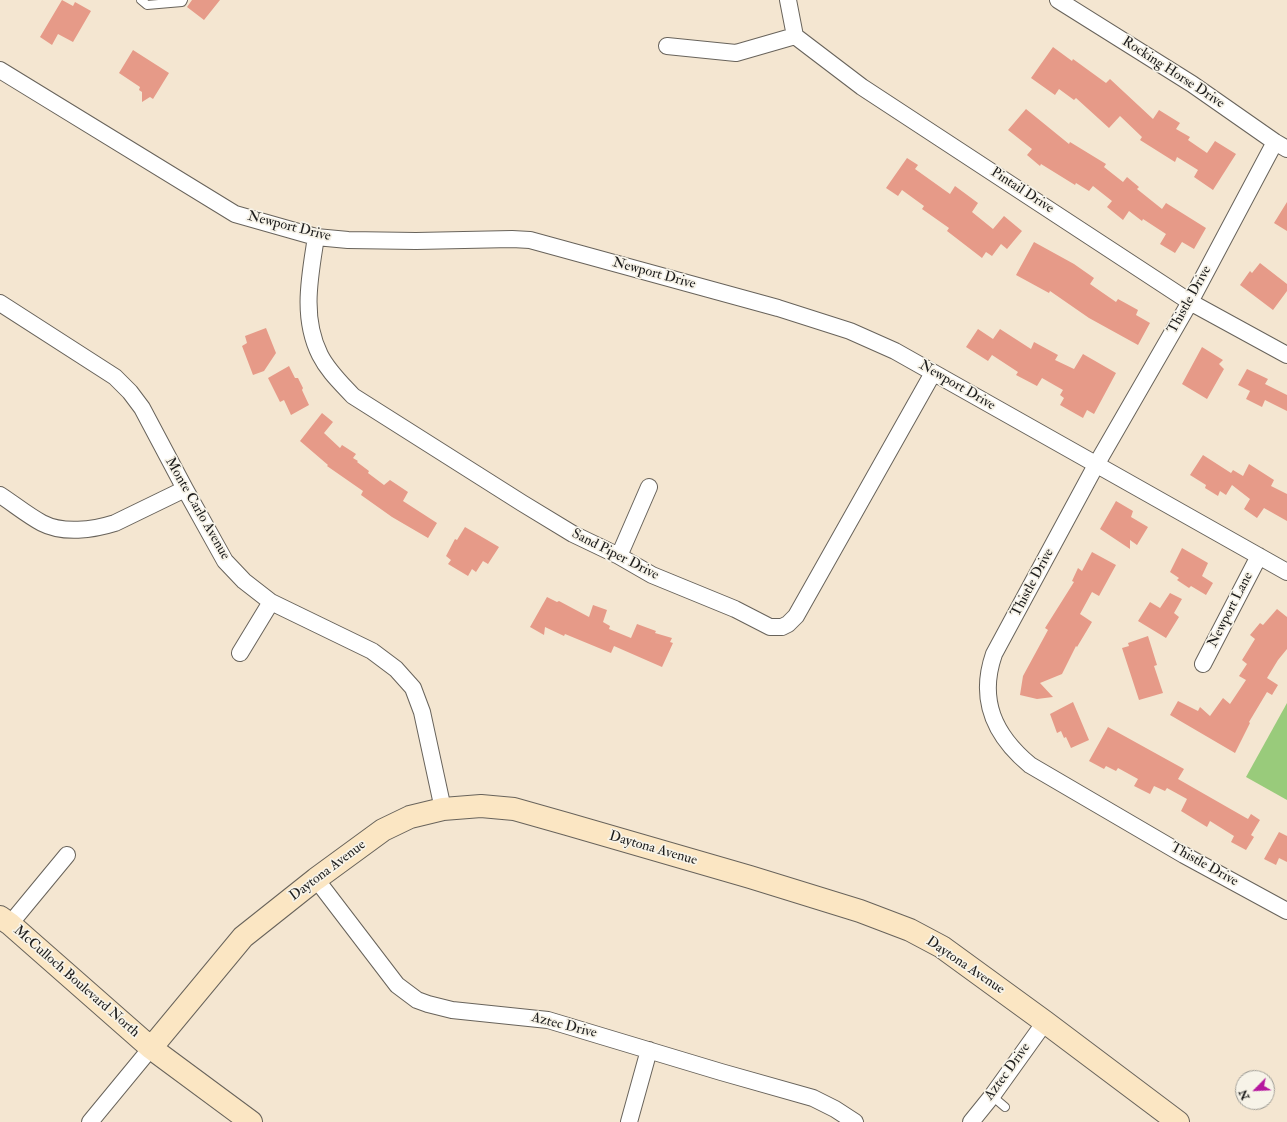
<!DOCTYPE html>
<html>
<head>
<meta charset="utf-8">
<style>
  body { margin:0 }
  #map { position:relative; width:1287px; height:1122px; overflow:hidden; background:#f4e6d1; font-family:"IM FELL Double Pica",serif }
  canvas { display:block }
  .north { position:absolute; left:1235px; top:1070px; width:40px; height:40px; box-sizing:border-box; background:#f7f3e8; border:1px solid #9f9d96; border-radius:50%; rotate:246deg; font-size:11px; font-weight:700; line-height:16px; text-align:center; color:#1c1c1c }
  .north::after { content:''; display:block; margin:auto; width:14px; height:18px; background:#b5179e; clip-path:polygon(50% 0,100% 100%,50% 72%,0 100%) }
</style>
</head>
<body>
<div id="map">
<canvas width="1287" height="1122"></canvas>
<div class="north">N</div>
</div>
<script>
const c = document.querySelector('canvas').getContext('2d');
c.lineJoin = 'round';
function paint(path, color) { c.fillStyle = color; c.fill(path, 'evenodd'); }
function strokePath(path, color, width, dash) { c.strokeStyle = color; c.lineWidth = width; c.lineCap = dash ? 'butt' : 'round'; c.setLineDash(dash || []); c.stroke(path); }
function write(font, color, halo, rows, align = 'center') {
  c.font = font + ' "IM FELL Double Pica",serif'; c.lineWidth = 3.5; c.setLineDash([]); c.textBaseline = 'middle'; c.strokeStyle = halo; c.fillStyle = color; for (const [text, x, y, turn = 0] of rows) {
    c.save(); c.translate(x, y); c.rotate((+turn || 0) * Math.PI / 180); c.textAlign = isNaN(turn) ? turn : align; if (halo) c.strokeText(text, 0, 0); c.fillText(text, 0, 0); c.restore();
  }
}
paint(new Path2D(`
  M1287,703V800L1246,777Z`), '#99cb7b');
paint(new Path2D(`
  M62,0L73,6L75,2L91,11L73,42L58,34L52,45L40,37Z
  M192,0H220L204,20L187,7Z
  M1053,47L1072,61L1073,59L1106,83L1110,79L1153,119L1159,110L1180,123L1176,129L1190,137L1188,140L1207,153L1215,141L1236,154L1213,190L1194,177L1198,170L1177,157L1175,162L1140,140L1142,137L1120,116L1109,128L1076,98L1074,100L1059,89L1055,95L1031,78Z
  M133,50L169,73L153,99L150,97L142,102V92L139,90L140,87L119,73Z
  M1026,109L1069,144L1070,142L1106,164L1104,167L1123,182L1127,177L1139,187L1137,189L1162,209L1166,203L1206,228L1194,249L1182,242L1175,253L1160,244L1166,234L1143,219L1142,221L1129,211L1123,220L1107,207L1112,201L1093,186L1089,191L1076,183L1075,185L1041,164L1040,166L1027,155L1032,149L1008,130Z
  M907,158L918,165L915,169L950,194L955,186L978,203L972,212L993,229L1004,216L1022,231L1007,249L1001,244L992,256L986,252L982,258L947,231L949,228L922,209L924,206L902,190L898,196L886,188Z
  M1287,202V231L1274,223Z
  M1034,242L1074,264L1094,278L1090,284L1116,302L1118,299L1138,310L1136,315L1150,323L1138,345L1089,318L1050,291L1049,293L1016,275Z
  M1260,263L1287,284V291L1273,310L1240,285L1250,271L1252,273Z
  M266,328L276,353L264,371L253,375L242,346L247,343L245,336Z
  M978,329L993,339L1000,329L1031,349L1034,342L1058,355L1055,360L1074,369L1083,354L1116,373L1094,414L1087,410L1083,418L1060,405L1064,398L1060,395L1063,390L1042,378L1037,386L1016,375L1018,372L992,355L988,361L966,347Z
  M1202,347L1223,360L1219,364L1224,369L1207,399L1182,384Z
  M289,366L295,378H298L303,388L302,390L309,405L291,415L284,400L280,402L268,378Z
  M1247,369L1268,379L1265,384L1287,395V411L1265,400L1262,407L1246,399L1250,391L1238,385Z
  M322,413L333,422L324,433L340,448L342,445L356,454L353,458L358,461L357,462L369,471L368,473L384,485L390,480L408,492L403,501L437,523L428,538L392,517L361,495L363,491L327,466L328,465L300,441Z
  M1203,455L1231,473L1233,470L1243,476L1249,464L1274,480L1271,486L1287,494V521L1264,508L1257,518L1244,509L1250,499L1232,485L1226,495L1220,491L1218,496L1205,488L1206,485L1190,475Z
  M1116,501L1133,511L1131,517L1148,527L1137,545L1130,540V549L1100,529Z
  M465,527L499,547L488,564L483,561L476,572L472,569L468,576L448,564L451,560L446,556L455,539L457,540Z
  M1182,548L1208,563L1202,576L1213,583L1206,595L1191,586L1189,588L1177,580L1179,578L1170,572Z
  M1092,552L1116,565L1099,596L1092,592L1080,614L1092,622L1077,647L1076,646L1062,674L1040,683L1053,697L1037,699L1020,695L1023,676L1048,630L1045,628L1074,582L1072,581L1078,568L1082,571Z
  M1170,593L1182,599L1174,613L1179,617L1166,638L1138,621L1150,602L1160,608Z
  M547,597L557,602L559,601L589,617L593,605L607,610L603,622L610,626L609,629L631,638L637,624L656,631L655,633L672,638L670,642L673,643L662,667L614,646L611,653L565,634L564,636L545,627L544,635L530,627Z
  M1277,609L1287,617V649L1278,660L1267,678L1278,685L1272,695L1267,692L1249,722L1250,723L1235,753L1170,715L1178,701L1198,711L1200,707L1210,716L1223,698L1230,704L1246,680L1239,676L1247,664L1242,660L1255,639L1250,635L1260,623L1263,625Z
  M1148,636L1157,665L1154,666L1163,693L1139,700L1122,648L1129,646L1128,643Z
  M1073,702L1089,740L1071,748L1066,737L1064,738L1061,731L1057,733L1050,714Z
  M1108,727L1184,769L1178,779L1248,819L1251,814L1260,820L1251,835L1254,837L1246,850L1231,842L1234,836L1210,821L1207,827L1181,811L1187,799L1167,788L1165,791L1154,786L1150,794L1134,786L1138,779L1118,768L1116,771L1106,766L1104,769L1089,761Z
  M1279,832L1287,836V862L1279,858L1276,865L1264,859Z`), '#e69a88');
const lane = new Path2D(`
  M141,0L147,5L182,2L183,0
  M992,1096L1005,1107`);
const street = new Path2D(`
  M788,0L795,36L862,87L1190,302L1287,355
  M1058,0L1192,84L1275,142L1287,149
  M667,46L736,53L795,36
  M0,70L235,214L316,237L348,240L416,241L512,239L530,240L778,308L850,331L895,351L1287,572
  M1275,142L1190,302L1096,465L994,654C978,700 994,735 1030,765L1184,855L1287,911
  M316,237C310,276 301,317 320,355C328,371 341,383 353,396L522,503L573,534L619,556L652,575L735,609L770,627H782L788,624L796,616L933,373
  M0,303L115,377L130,392L142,408L185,489L225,561L244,581L271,602L372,651L396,669L413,688L422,712L443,809
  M0,495C14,504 27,515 42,523C63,534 93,530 115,523L185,489
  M619,556L649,487
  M240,653L271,602
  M1203,664L1259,556
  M316,879L397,985L417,1000L428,1004L452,1010L548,1020L721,1072L813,1098L835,1109L855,1122
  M10,924L67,855
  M90,1122L151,1048
  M629,1122L649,1050
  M971,1122L992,1096L1045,1022`);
const secondary = new Path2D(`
  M0,917L10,924L151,1048L251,1122
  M151,1048L243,937L316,879L383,830L410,817L443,809L481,806L514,809L567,824L750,877L860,911L910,930L942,947L1045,1022L1178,1122`);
strokePath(lane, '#68635b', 10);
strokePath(street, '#68635b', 18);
strokePath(secondary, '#68635b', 24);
strokePath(lane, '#fff', 8);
strokePath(street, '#fff', 16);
strokePath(secondary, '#fbe6c3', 22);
write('14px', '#1c1c1c', '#f7f3e8', [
  ["Rocking Horse Drive",1173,73,33],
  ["Pintail Drive",1022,191,33],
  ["Newport Drive",289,227,14],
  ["Newport Drive",654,274,15],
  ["Thistle Drive",1190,300,-61],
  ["Newport Drive",957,386,30],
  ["Monte Carlo Avenue",197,509,60],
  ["Sand Piper Drive",615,555,27],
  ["Thistle Drive",1033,583,-62],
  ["Newport Lane",1231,610,-63],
  ["Daytona Avenue",653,849,16],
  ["Thistle Drive",1204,865,29],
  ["Daytona Avenue",328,871,-37],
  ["Daytona Avenue",965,966,34],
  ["McCulloch Boulevard North",76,982,41],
  ["Aztec Drive",564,1026,14],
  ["Aztec Drive",1008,1072,-54]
]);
</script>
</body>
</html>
